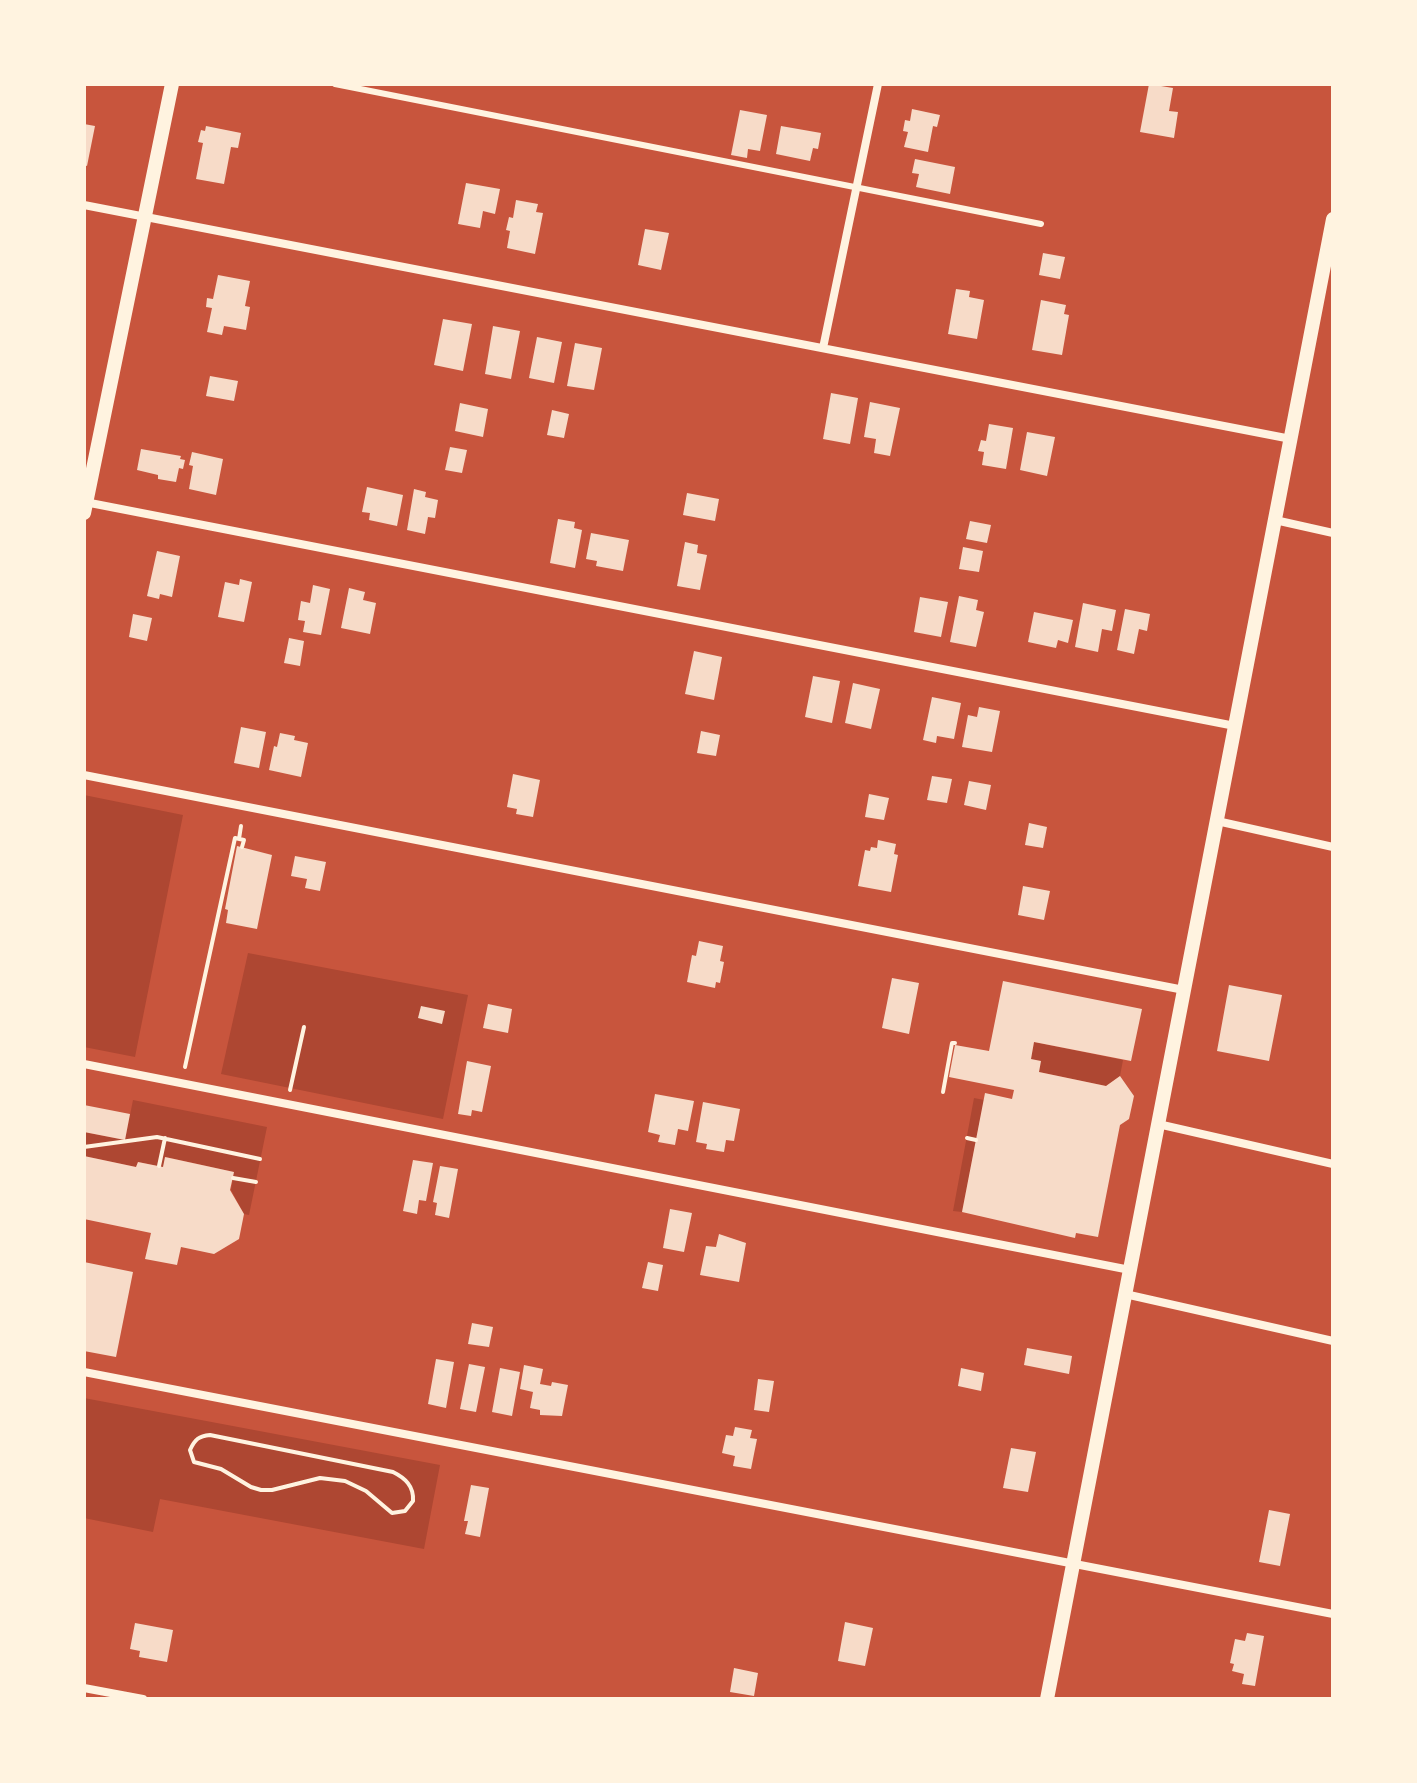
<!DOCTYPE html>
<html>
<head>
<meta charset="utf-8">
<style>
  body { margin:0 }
  #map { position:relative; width:1417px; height:1783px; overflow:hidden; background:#c8553d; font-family:Jost,sans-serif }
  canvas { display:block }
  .frame { position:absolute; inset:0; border:86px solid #fff3e0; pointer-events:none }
</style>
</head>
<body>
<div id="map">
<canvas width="1417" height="1783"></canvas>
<div class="frame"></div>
</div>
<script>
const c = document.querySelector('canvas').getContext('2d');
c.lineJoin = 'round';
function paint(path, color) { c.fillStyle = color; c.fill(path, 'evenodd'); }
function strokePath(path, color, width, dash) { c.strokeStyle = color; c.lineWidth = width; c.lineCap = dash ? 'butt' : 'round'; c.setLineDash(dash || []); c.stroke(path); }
paint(new Path2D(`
  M84,795L183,815L135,1057L84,1047Z
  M248,953L468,995L443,1119L221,1074Z
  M1034,1042L1123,1060L1120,1076L1106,1086L1039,1072L1031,1059Z
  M974,1098L984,1100L962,1212L953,1211Z
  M133,1100L267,1127L249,1215L244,1214L231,1190L234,1172L166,1157L163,1167L138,1162L136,1167L84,1156V1132L125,1140Z
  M84,1398L440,1465L424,1549L160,1499L153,1532L84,1518Z`), '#ae4732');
paint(new Path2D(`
  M1149,84L1173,88L1169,111L1178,112L1174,138L1140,132Z
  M912,109L940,115L937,127L933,126L928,152L904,147L908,132L903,131L905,120L910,121Z
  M740,110L767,115L760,151L748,149L747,158L731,155Z
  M84,124L95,126L87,166L84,165Z
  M206,126L241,133L238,148L231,147L224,184L196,179L203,143L198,142L201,130L205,131Z
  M781,126L821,133L818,149L813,148L810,161L776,154Z
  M915,159L955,167L950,194L916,187L919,174L912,173Z
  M466,183L500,189L495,214L483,211L480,228L458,224Z
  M516,200L538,204L536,212L543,213L535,254L507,248L510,231L506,230L509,217L513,218Z
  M645,229L669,233L661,270L638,265Z
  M1043,253L1065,257L1060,279L1039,275Z
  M218,275L250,281L245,306L250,307L246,330L224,326L222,335L207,332L212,308L206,307L207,298L213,299Z
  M956,289L970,291L969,297L984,300L977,339L948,334Z
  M1041,300L1066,305L1064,314L1069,315L1062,355L1032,350Z
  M443,319L472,324L463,371L434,365Z
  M493,326L520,331L511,379L485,374Z
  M537,337L562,342L554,383L529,378Z
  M575,343L602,348L594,390L567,386Z
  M210,376L238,381L234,401L206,396Z
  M831,393L858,398L850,444L823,439Z
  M870,402L900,408L890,456L874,453L876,439L864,437Z
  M460,403L488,409L483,437L455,431Z
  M552,410L569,414L564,438L547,435Z
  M989,424L1013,428L1006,469L982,465L984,452L978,451L981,440L986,441Z
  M1027,432L1055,437L1047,476L1020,470Z
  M450,447L467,450L462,473L445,470Z
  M141,449L181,456L180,459L185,460L183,469L179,468L176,482L158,479V475L137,470Z
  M192,452L223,459L216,495L189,489L193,466L189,465Z
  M367,487L403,495L397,526L369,520L370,513L362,512Z
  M414,489L426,492L425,497L438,500L435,518L428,517L425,534L407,530Z
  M687,493L719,499L715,521L683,515Z
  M558,519L575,522L574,528L582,530L575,568L550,563Z
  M970,521L991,525L987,543L966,539Z
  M591,533L629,540L623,571L596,566L597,561L586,559Z
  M685,542L698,545L697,553L707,555L700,590L677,586Z
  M963,547L983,551L979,572L959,569Z
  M157,551L180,556L172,597L160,594L159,599L147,596Z
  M240,579L252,582L244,622L218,617L225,582L239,585Z
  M313,585L330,589L321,635L303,632L305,621L298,620L301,601L310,603Z
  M349,588L365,592L363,600L376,603L370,634L341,628Z
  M959,596L978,600L976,610L984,612L976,647L950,642Z
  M920,597L948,602L941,637L914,632Z
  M1083,603L1116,610L1112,631L1102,629L1098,652L1075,647Z
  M1125,609L1150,614L1147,631L1139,629L1134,654L1117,650Z
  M1034,612L1073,620L1068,643L1058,640L1056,648L1028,642Z
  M133,614L152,618L147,641L129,637Z
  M289,638L304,641L300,666L284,663Z
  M694,651L722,657L714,700L685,694Z
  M813,676L840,681L832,723L805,717Z
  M853,683L880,689L871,729L845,723Z
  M932,697L961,703L954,739L937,736L936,743L923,740Z
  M979,707L1000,711L992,752L962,747L968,715L977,717Z
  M241,727L266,732L259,768L234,763Z
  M701,731L720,735L716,756L697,753Z
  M280,733L295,736L294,740L308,743L301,777L269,770L274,746L277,747Z
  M513,774L540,780L533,817L516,814L517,809L507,807Z
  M932,776L952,779L947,803L927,800Z
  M969,781L991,785L986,810L964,805Z
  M869,794L889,798L884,820L865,817Z
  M1029,823L1047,827L1043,848L1025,845Z
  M878,840L896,844L894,854L898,855L891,892L858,886L865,850L870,851L871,847L877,848Z
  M237,846L272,855L257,929L226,923L228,910L225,909Z
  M295,856L326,862L320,891L305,888L307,879L291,876Z
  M1023,886L1050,891L1044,920L1018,915Z
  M699,941L723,946L720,961L724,962L720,983L716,982L715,988L687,982L692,955L696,956Z
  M892,978L919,983L909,1034L882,1028Z
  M1003,981L1142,1009L1131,1061L1034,1042L1031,1059L1041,1061L1039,1072L1106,1086L1120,1076L1134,1096L1129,1119L1120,1125L1098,1237L1076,1233L1075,1238L962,1212L985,1093L1012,1099L1014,1090L949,1077L955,1045L989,1051Z
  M1229,985L1282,995L1269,1061L1217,1051Z
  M488,1004L512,1009L508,1033L483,1028Z
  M421,1006L445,1011L442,1024L418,1018Z
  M467,1061L491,1066L482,1112L472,1110L471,1116L458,1114Z
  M655,1094L694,1101L688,1131L678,1129L675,1145L658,1142L660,1135L648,1132Z
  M703,1102L740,1109L734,1141L726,1140L724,1152L706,1149L707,1144L696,1142Z
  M84,1105L130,1114L125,1140L84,1132Z
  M84,1156L136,1167L138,1162L163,1167L165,1157L234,1172L230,1190L244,1214L239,1239L214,1254L181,1247L177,1265L145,1259L151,1233L84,1219Z
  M413,1160L433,1163L426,1201L419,1200L417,1214L403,1211Z
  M440,1166L458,1169L449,1218L435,1215L437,1203L433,1202Z
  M670,1209L692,1213L684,1252L663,1248Z
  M719,1234L746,1243L739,1282L700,1275L706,1246L716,1247Z
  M84,1262L133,1272L116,1357L84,1351Z
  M648,1262L663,1265L658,1291L642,1288Z
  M472,1323L493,1327L489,1347L468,1344Z
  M1027,1348L1072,1356L1069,1374L1024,1365Z
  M436,1359L454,1362L446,1408L428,1404Z
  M469,1364L485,1367L476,1412L460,1409Z
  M524,1365L543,1369L540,1384L551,1386L552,1382L568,1385L562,1416L540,1415V1410L530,1408L533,1392L520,1389Z
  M500,1368L520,1372L512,1416L492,1412Z
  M961,1368L984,1373L981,1391L958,1386Z
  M758,1379L774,1381L769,1412L754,1410Z
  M735,1427L752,1430L750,1438L757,1439L751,1469L733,1466L735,1456L722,1453L726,1435L733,1436Z
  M1011,1448L1036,1452L1028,1492L1003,1488Z
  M471,1485L489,1488L480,1537L465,1534L468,1521H464Z
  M1269,1510L1290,1514L1280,1566L1259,1562Z
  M845,1622L873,1628L865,1666L838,1661Z
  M135,1623L173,1630L167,1662L139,1657L140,1651L130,1649Z
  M1247,1633L1264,1636L1255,1686L1242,1684L1244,1674L1232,1671L1234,1664L1230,1663L1235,1639L1245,1641Z
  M734,1668L758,1673L754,1696L730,1692Z`), '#f7dbc8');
strokePath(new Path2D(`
  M239,839L241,826
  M185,1067L235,838L244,840L242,847
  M290,1090L304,1027
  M943,1092L952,1043H955
  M967,1138L976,1140
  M84,1147L157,1137L260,1159
  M159,1166L165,1138
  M233,1178L256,1182
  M210,1435L393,1472C405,1478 414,1486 413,1501L405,1511L392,1513L366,1491L345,1481L320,1478L272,1490H261L251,1487L221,1469L194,1462L190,1450C195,1439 199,1436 210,1435Z`), '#fff3e0', 4);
strokePath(new Path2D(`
  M335,84L1041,224`), '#fff3e0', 6);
strokePath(new Path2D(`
  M84,205L1291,439
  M823,348L878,84
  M85,502L1235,726
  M1275,520L1333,533
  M84,775L1184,990
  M1217,821L1333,847
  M84,1064L1130,1270
  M1158,1124L1333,1164
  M1125,1294L1333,1341
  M84,1372L1333,1614
  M84,1688L143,1699`), '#fff3e0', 8);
strokePath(new Path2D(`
  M84,513L172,84
  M1047,1699L1333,219`), '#fff3e0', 14);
</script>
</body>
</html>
